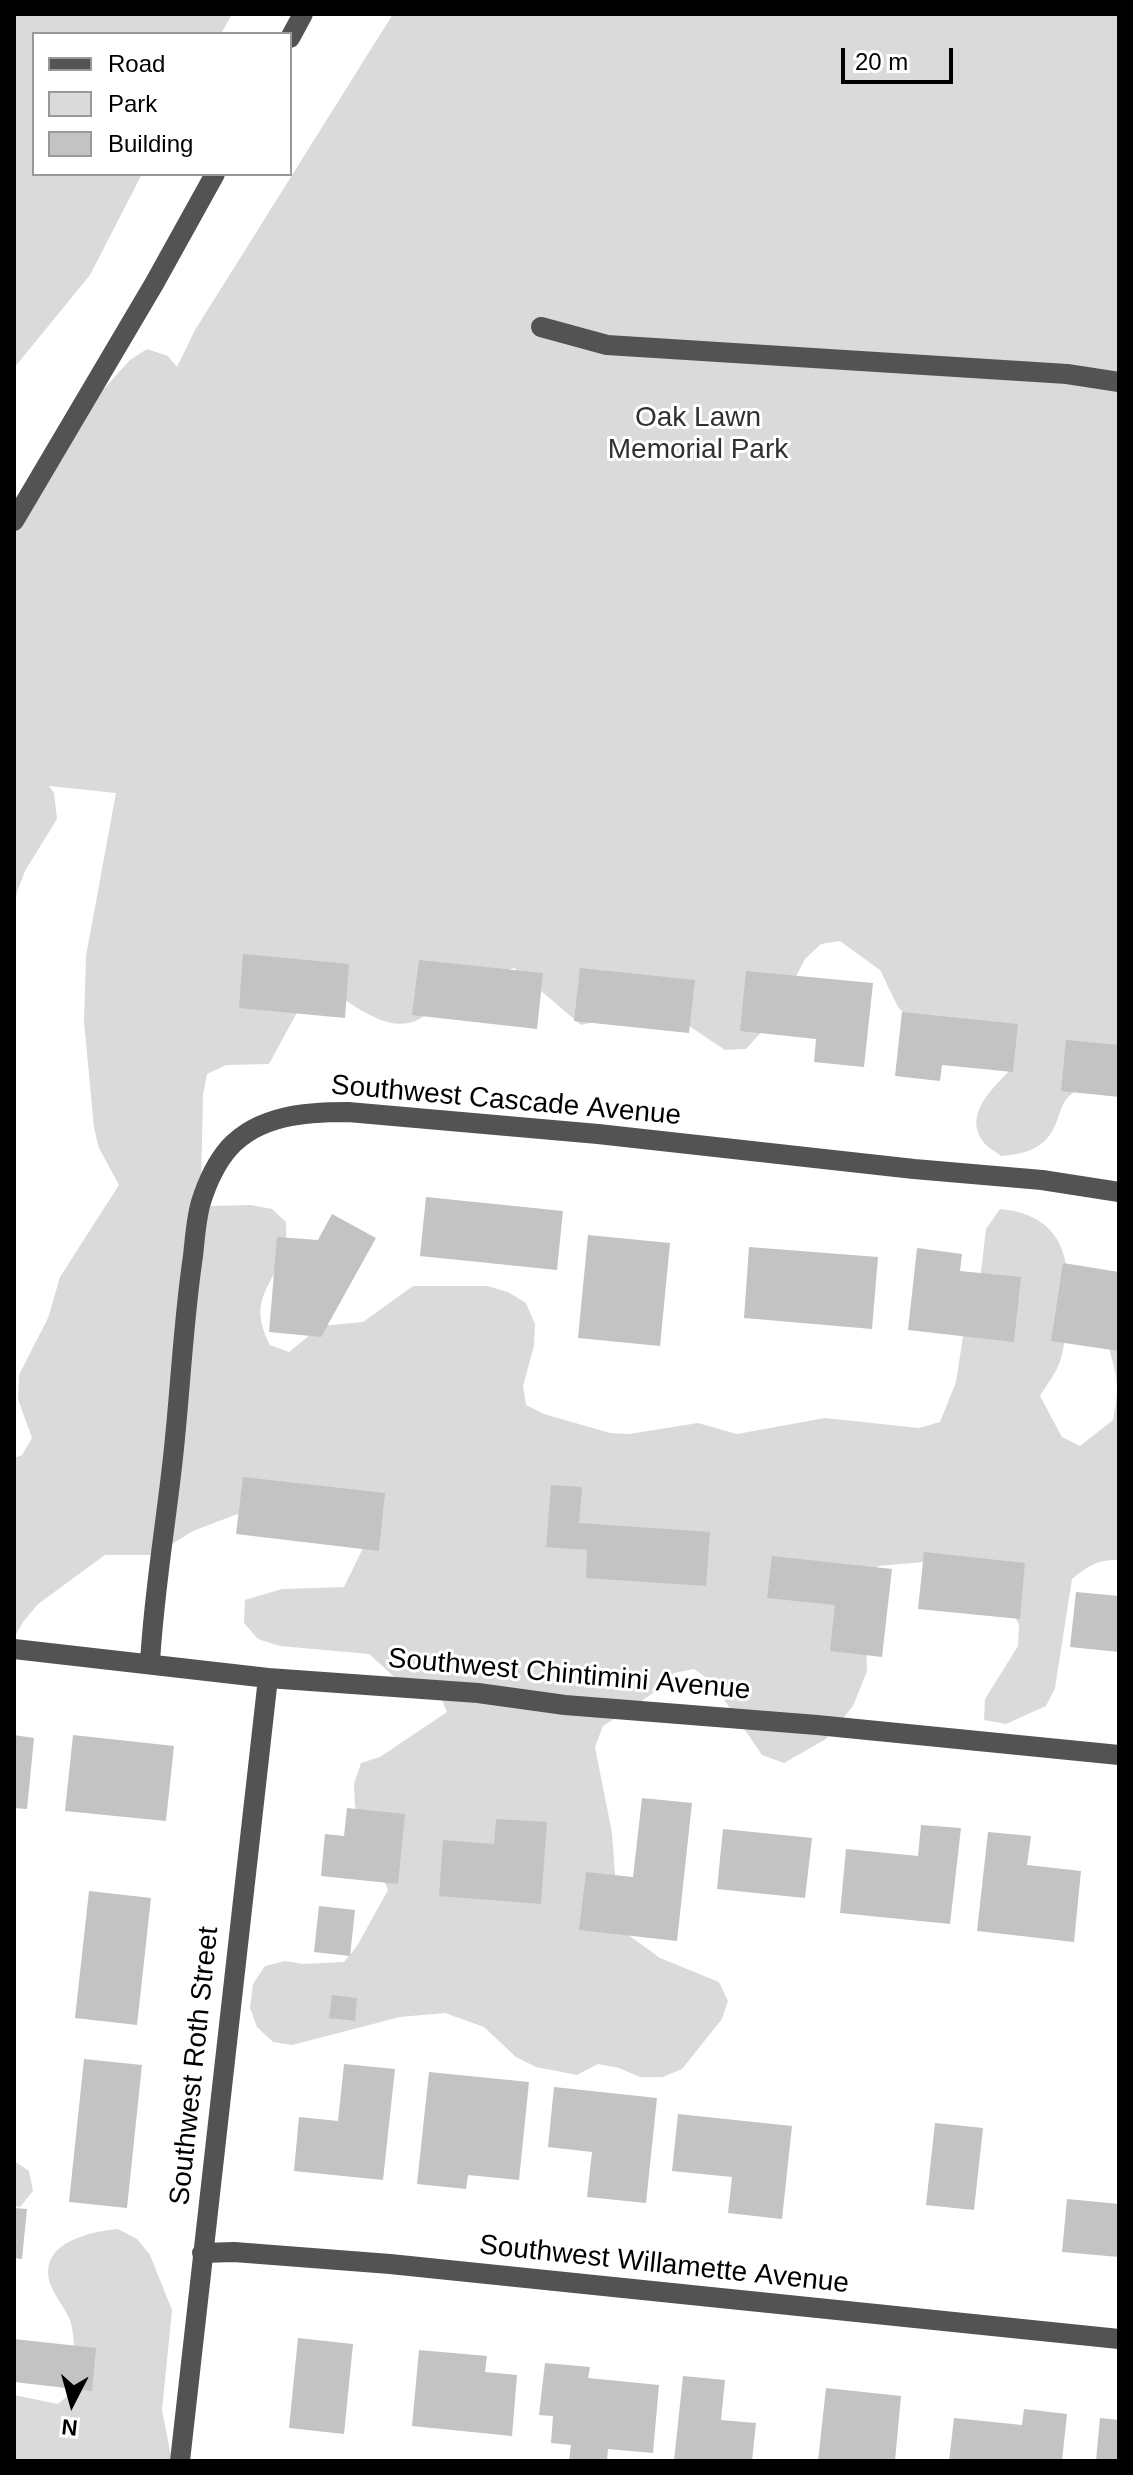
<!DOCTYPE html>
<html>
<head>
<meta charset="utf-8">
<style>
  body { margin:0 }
  #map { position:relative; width:1133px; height:2475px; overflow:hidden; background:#fff; font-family:Helvetica,sans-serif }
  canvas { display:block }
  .frame { position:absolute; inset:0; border:16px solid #000; pointer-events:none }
  .legend { position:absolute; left:32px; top:32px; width:260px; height:144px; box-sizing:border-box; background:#fff; border:2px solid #999; margin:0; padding:10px 14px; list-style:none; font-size:24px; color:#000 }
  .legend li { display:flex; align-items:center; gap:16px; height:40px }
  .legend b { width:40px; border:2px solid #999 }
  .north { position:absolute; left:32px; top:2363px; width:80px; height:80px; -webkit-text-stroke:6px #fff; paint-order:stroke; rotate:186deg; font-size:22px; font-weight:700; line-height:32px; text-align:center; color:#000 }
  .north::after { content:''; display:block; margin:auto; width:28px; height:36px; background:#000; clip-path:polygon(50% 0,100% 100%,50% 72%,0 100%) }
  .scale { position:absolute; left:841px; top:48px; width:112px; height:36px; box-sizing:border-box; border:4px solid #000; border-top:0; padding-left:10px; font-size:24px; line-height:28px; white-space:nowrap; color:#000; -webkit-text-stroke:6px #fff; paint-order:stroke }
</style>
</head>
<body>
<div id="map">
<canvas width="1133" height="2475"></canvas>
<div class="frame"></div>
<ul class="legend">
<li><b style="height:10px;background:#535353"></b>Road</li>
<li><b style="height:22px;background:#dadada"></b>Park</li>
<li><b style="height:22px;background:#c3c3c3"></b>Building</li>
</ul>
<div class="north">N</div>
<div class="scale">20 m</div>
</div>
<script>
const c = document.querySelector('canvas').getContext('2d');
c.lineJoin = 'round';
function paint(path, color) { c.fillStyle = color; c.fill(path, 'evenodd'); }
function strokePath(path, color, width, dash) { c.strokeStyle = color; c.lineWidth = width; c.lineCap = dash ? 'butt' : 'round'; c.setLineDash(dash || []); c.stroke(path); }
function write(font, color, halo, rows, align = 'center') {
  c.font = font + ' Helvetica,sans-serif'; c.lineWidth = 6; c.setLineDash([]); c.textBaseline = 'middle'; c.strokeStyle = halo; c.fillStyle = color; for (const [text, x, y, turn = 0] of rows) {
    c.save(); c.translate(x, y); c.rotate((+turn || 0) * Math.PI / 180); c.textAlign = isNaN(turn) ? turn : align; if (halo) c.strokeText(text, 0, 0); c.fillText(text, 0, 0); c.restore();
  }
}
paint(new Path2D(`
  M14,14H232L221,34H34V174H142L90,275L14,368Z
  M393,14H1119V1078C1106,1082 1088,1084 1076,1091C1061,1099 1061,1114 1054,1128C1043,1150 1023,1154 1001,1156C996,1152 989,1148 985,1144C962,1117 990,1091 1008,1072L1001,1034L913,1023L898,1007L880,970L840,941L821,944L805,959L776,1016L746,1049L725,1050L668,1012L648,1009L581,1025L514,968C494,974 472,977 454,989C442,997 434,1010 421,1018C394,1035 363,1011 340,997L300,1007L269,1064L226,1065L207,1074L203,1095L201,1186L209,1206L251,1205L272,1209L286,1222C286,1231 287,1240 285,1248C272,1289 247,1299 270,1345L289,1352L321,1326L363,1322L413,1286H487L508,1292L526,1303L535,1324L534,1346L523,1386L526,1405L544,1414L610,1433L629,1434L698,1423L737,1434L825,1418L919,1428L940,1422L956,1382L966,1317L981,1272L986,1229L1000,1209C1066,1215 1073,1264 1066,1320C1065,1332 1065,1346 1061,1358C1058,1371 1047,1384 1040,1396L1062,1437L1080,1446L1113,1420C1116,1405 1118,1391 1116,1376C1111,1348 1101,1344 1119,1315V1560C1099,1559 1087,1566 1072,1579L1055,1688L1046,1706L1006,1724L984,1720L985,1699L1018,1646L1019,1625L987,1563L959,1559L878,1566L864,1593L867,1671L853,1706L826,1739L784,1763L762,1755L712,1682L694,1669L674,1673L658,1690L603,1726L595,1747L612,1833L618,1916L627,1934L660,1958L719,1982L728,2001L722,2019L682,2069L663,2077H640L619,2068L598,2064L577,2075L536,2067L516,2057L484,2027L445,2013L400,2017L292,2045L273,2042L257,2027L250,2008L253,1984L265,1966L285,1961L303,1964L344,1962L357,1946L388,1890L355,1806L354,1784L361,1763L380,1757L447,1712L439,1693L401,1683L369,1654L280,1646L258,1639L244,1623L245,1600L282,1589L344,1587L363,1548L256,1507L193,1531L154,1555H105L38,1604L23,1622L14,1638V1458L22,1455L32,1438L18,1399L19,1375L48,1318L60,1277L119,1185L99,1148L94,1128L84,1021L86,956L116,793L49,786L54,793L57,819L25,871L17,892L14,907V515L101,392L130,360L147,349L168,356L177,367L195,330Z
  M14,2161L29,2171L33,2191L20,2207L14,2206Z
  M118,2229L137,2239L150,2255L172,2310L162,2410L172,2461H14V2395L58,2404L73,2391C73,2371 76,2348 72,2328C70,2314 58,2302 52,2288C34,2245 86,2232 118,2229Z`), '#dadada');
paint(new Path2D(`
  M243,954L349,964L345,1018L239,1008Z
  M419,960L543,973L537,1029L412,1015Z
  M580,968L695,980L689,1033L574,1021Z
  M746,971L873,983L864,1067L814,1062L816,1039L740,1031Z
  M902,1012L1018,1024L1013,1072L942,1065L940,1081L895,1076Z
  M1066,1040L1119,1045V1097L1061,1091Z
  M426,1197L563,1211L557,1270L420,1256Z
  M332,1214L376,1238L321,1337L269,1332L277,1237L318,1240Z
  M588,1235L670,1243L660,1346L578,1338Z
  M749,1247L878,1257L872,1329L744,1318Z
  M917,1248L962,1254L960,1271L1021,1277L1014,1342L908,1330Z
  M1063,1263L1119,1272V1351L1051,1341Z
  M243,1477L385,1493L379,1551L236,1534Z
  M551,1485L582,1487L579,1523L710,1532L706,1586L586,1578L587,1550L546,1547Z
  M924,1552L1025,1563L1020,1619L918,1609Z
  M772,1556L892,1569L882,1657L830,1651L835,1605L767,1598Z
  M1076,1592L1119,1596V1652L1070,1647Z
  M14,1735L34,1738L27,1809L14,1808Z
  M73,1735L174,1746L166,1821L65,1811Z
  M642,1798L692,1803L677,1941L579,1930L586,1872L633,1877Z
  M347,1808L405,1814L398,1884L321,1876L325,1834L344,1836Z
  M496,1819L547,1822L541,1904L439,1896L443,1840L494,1844Z
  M921,1825L961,1828L950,1924L840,1913L846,1849L918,1856Z
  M723,1829L812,1838L805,1898L717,1889Z
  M988,1832L1031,1836L1027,1865L1081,1871L1074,1942L977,1931Z
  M89,1891L151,1898L137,2025L75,2018Z
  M319,1906L355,1910L350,1956L314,1952Z
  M332,1995L357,1998L355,2021L329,2018Z
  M84,2059L142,2065L127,2208L69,2202Z
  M344,2064L395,2069L383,2180L294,2171L299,2117L338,2121Z
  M429,2072L529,2082L519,2180L468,2175L466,2189L417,2184Z
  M554,2087L657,2098L646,2203L587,2197L592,2152L548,2147Z
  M678,2114L792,2126L782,2219L728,2213L732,2177L672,2171Z
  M935,2123L983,2128L974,2210L926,2205Z
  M1067,2199L1119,2204V2257L1062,2252Z
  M14,2208L27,2209L22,2259L14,2258Z
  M298,2338L353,2344L344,2434L289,2428Z
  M14,2339L96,2348L92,2391L14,2382Z
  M419,2350L487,2356L485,2372L517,2375L512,2436L412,2426Z
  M545,2363L590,2367L588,2378L659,2385L653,2453L608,2449L607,2461H569L571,2445L551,2443L553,2416L539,2415Z
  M683,2376L725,2380L721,2420L756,2423L752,2461H674Z
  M826,2388L901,2396L895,2461H818Z
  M1024,2409L1067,2414L1062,2461H949L954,2418L1022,2425Z
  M1100,2418L1119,2420V2461H1096Z`), '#c3c3c3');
strokePath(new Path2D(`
  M290,38L303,14
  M541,327L607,345L1067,374L1119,382
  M14,521L154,284L215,174
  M14,1649L268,1678L478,1693L565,1705L817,1725L1119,1755
  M150,1663C154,1587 168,1513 175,1438C181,1378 184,1316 193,1256C195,1238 196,1219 201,1202C207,1183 216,1163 229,1148C259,1115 306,1112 348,1112L598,1134L914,1169L1042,1180L1119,1192
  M202,2253L234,2252L390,2264L1119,2339
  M180,2461L268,1678`), '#535353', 20);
write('28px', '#313131', '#fff', [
  ["Oak Lawn",698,418],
  ["Memorial Park",698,450]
]);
write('28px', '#000', '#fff', [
  ["Southwest Cascade Avenue",506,1101,5],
  ["Southwest Chintimini Avenue",569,1675,5],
  ["Southwest Roth Street",195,2066,-84],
  ["Southwest Willamette Avenue",664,2265,6]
]);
</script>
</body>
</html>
